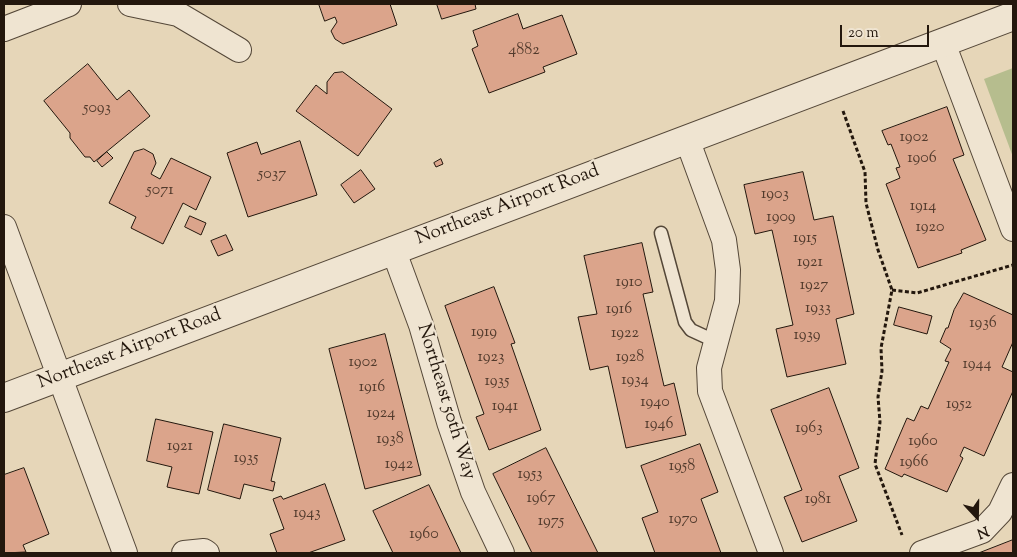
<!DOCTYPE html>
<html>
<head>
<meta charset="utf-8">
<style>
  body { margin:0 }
  #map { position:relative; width:1017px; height:557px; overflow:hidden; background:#e6d6b8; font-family:"Sorts Mill Goudy",serif }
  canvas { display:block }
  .frame { position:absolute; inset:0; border:5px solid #23170d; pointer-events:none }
  .north { position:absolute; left:952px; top:492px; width:50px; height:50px; -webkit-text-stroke:4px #efe4d1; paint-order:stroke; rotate:159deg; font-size:14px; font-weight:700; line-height:20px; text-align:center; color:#23170d }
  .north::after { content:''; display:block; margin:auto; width:18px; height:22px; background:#23170d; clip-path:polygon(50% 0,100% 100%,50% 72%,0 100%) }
  .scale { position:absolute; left:840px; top:25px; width:89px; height:22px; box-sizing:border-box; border:2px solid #23170d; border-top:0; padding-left:6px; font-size:15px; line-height:18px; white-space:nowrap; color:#23170d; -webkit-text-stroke:4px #efe4d1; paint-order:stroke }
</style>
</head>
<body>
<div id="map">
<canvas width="1017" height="557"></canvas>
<div class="frame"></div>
<div class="north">N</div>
<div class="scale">20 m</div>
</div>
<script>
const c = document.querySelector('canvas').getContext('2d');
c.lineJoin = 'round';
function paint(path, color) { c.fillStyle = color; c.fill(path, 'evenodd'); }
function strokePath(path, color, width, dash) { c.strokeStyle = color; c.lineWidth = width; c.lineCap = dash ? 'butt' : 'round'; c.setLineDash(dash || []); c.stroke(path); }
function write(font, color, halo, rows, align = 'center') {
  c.font = font + ' "Sorts Mill Goudy",serif'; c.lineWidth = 4.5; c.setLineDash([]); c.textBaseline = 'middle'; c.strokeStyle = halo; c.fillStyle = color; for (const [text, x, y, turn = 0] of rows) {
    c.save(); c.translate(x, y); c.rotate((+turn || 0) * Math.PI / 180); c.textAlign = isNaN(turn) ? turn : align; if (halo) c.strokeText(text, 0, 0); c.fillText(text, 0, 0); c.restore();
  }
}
paint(new Path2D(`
  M1013,68V157L984,79Z`), '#b6bd8e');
const building = new Path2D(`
  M319,4H390L397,25L343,44L335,39L331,31L337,22L335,17L325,21Z
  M437,4H475L476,9L442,19Z
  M518,14L523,29L562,15L577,54L543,67L545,72L489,93L472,49L478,46L473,31Z
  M88,64L117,100L129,90L150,116L94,162L90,157H85L70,138V133L44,101Z
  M343,72L392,109L358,156L296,111L316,85L327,94V82L334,73Z
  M947,107L964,155L953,159L986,240L961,250L962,253L918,268L886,184L900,178L896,168L900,167L891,144L888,145L882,131Z
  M300,141L317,195L248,217L227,153L257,142L261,154Z
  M144,149L153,154L156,163L151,174L160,179L171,158L211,177L196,210L183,203L163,244L131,228L136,217L109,203L134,152Z
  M107,152L113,158L102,167L97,161Z
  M441,159L443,164L436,167L434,163Z
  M361,170L375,189L354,203L341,185Z
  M803,172L814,220L833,216L854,314L836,319L846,364L787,377L776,329L793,325L772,230L755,234L744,185Z
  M190,216L206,223L201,235L185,227Z
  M226,235L233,250L218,256L211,241Z
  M642,243L653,292L643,294L664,386L674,383L686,435L626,448L608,366L590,370L578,317L597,314L584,256Z
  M494,287L515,343L511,344L541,430L489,450L476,417L484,414L445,306Z
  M964,293L1013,315V342L1002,367L1013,372V391L984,456L964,447L960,456L963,458L947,492L904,474L902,477L885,469L907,418L914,421L921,406L928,409L949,362L945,361L951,349L940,342L946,328H948L954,310Z
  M899,307L932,316L927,334L894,325Z
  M385,334L421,475L365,489L329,349Z
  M829,388L859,468L839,476L857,521L802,542L784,497L802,490L771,410Z
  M156,419L213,432L199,494L167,487L172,467L147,461Z
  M224,424L281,438L271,481L275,482L273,491L244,484L240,499L208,490Z
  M700,444L718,492L701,499L721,553H655L642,518L658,512L641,466Z
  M546,448L598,553H532L493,474Z
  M24,468L49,534L23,545L26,552L4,553V475Z
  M325,484L345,540L308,553H277L270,534L284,529L273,499L281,496L283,499Z
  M429,485L461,553H393L373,511Z
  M1013,540V553H979Z`);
paint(building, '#dba48b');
strokePath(building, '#23170d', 1);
const service = new Path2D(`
  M661,233L685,322L691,330L717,342`);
const minor = new Path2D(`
  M130,4L178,14L239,50
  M4,29L69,4
  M943,43L1013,229
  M687,139L724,240L728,270L727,301L709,368L710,391L771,553
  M4,227L125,553
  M393,249L421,325L449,422L473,492L502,553
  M184,553L204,551L207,553
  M922,553L982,531L1000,512L1013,485`);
const tertiary = new Path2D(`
  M4,398L1013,16`);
strokePath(service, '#544738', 15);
strokePath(minor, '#544738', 26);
strokePath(tertiary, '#544738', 30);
strokePath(new Path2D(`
  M843,111L865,172L866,203L878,250L892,290L881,348L882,371L878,397L880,422L875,464L902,535
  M892,290L917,293L1013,265`), '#23170d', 3, [4, 2.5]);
strokePath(service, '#efe4d1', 12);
strokePath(minor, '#efe4d1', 24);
strokePath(tertiary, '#efe4d1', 28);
write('16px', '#513a2c', null, [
  ["4882",524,51],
  ["5093",97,109],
  ["1902",914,138],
  ["1906",922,159],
  ["5037",272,175],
  ["5071",160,191],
  ["1903",775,195],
  ["1914",923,207],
  ["1909",781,218],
  ["1920",930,228],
  ["1915",805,239],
  ["1921",810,263],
  ["1910",629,283],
  ["1927",814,286],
  ["1933",818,309],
  ["1916",619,310],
  ["1936",983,324],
  ["1919",484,333],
  ["1922",625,334],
  ["1939",807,336],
  ["1923",491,358],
  ["1928",630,358],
  ["1902",363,363],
  ["1944",977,365],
  ["1934",635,381],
  ["1935",497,382],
  ["1916",372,388],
  ["1940",655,403],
  ["1952",959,405],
  ["1941",505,407],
  ["1924",381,414],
  ["1946",659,425],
  ["1963",809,429],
  ["1938",390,440],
  ["1960",923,442],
  ["1921",180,447],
  ["1935",246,459],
  ["1966",914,463],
  ["1942",399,465],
  ["1958",682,467],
  ["1953",530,475],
  ["1967",541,499],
  ["1981",818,500],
  ["1943",307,514],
  ["1970",683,520],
  ["1975",551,522],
  ["1960",424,535]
]);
write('19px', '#23170d', '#efe4d1', [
  ["Northeast Airport Road",508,206,-21],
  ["Northeast Airport Road",130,350,-21],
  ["Northeast 50th Way",445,402,73]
]);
</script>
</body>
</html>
